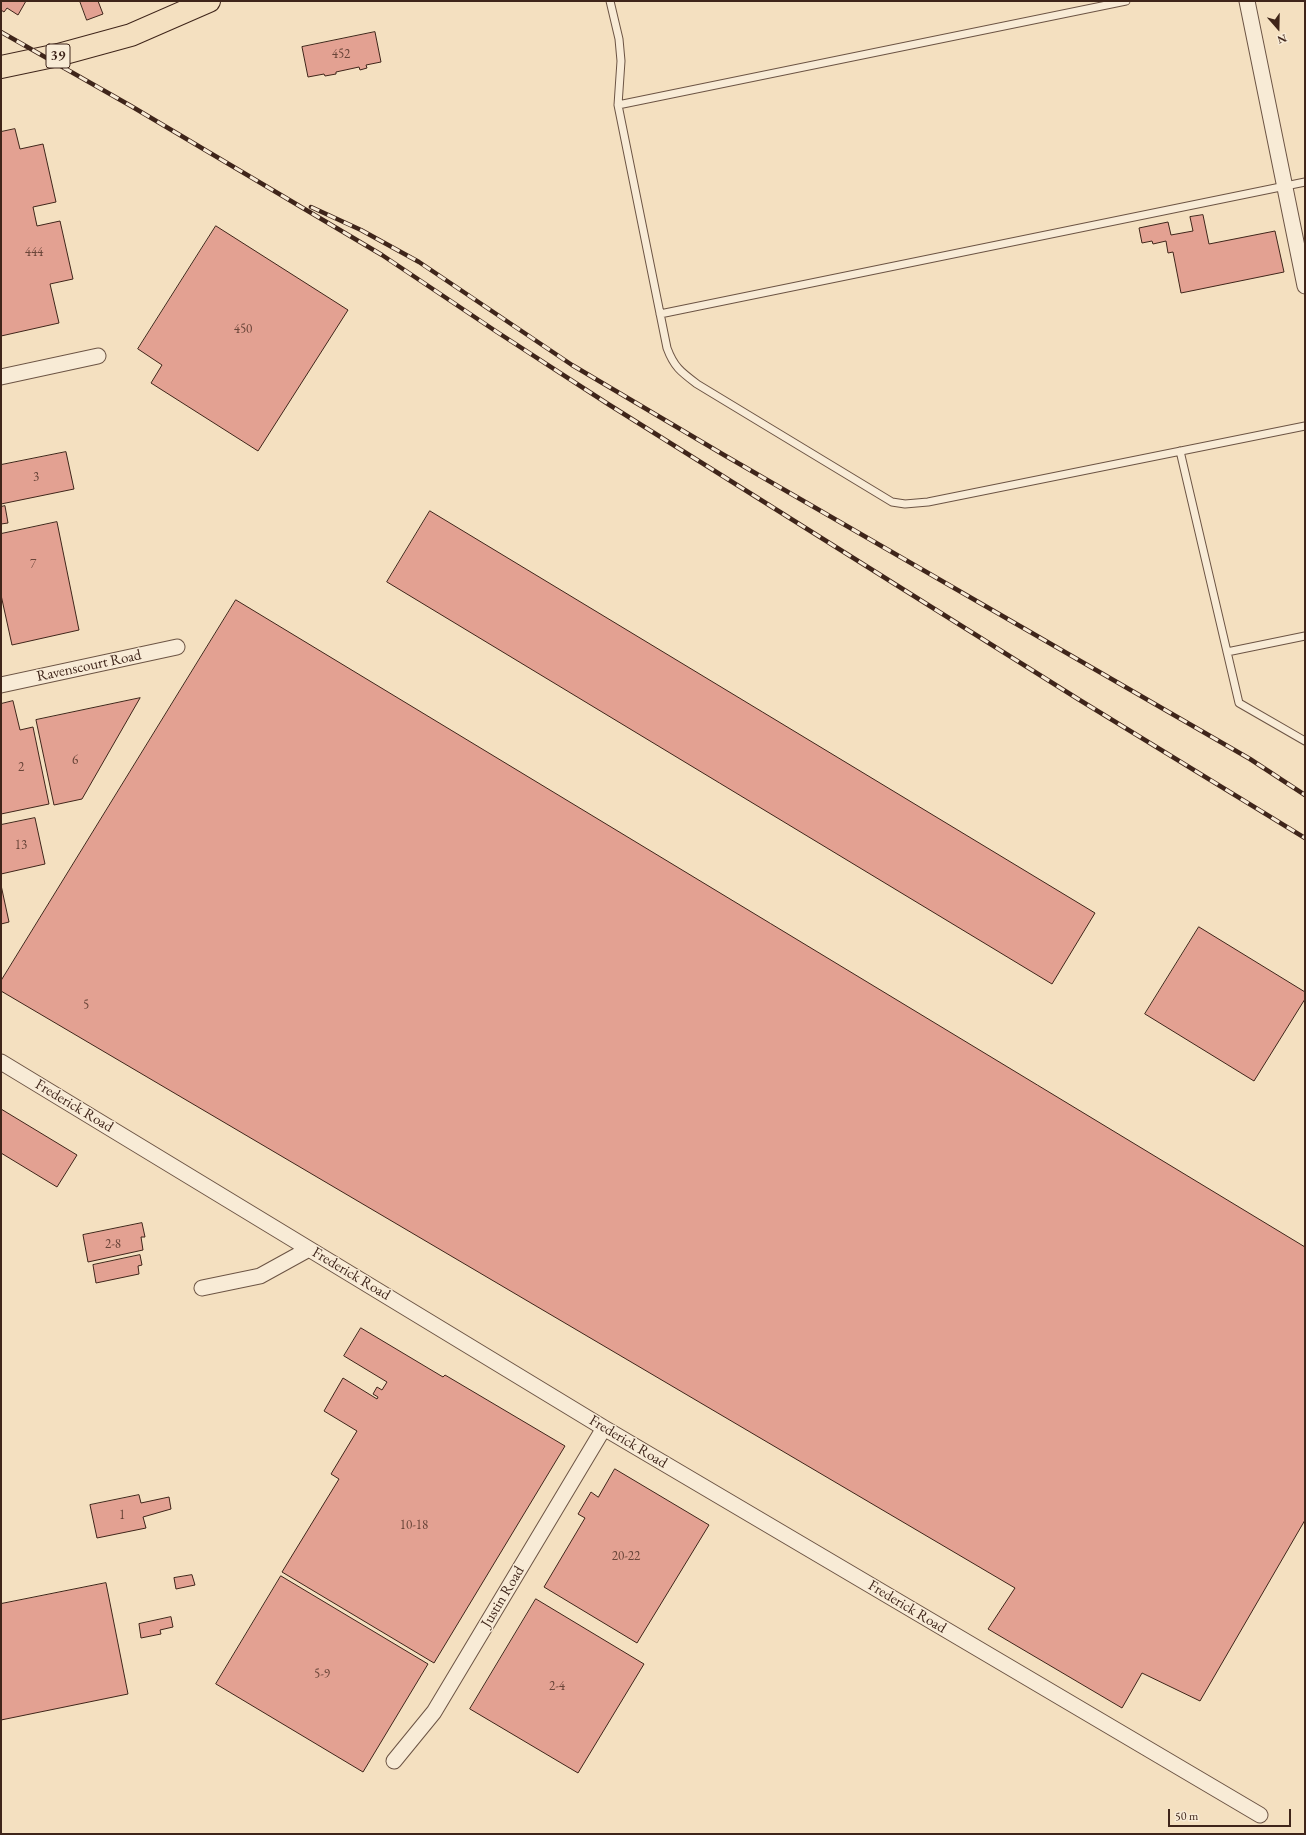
<!DOCTYPE html>
<html>
<head>
<meta charset="utf-8">
<style>
  body { margin:0 }
  #map { position:relative; width:1306px; height:1835px; overflow:hidden; background:#f4e0c0; font-family:"EB Garamond",serif }
  canvas { display:block }
  .frame { position:absolute; inset:0; border:2px solid #3f251a; pointer-events:none }
  .north { position:absolute; left:1258px; top:8px; width:40px; height:40px; -webkit-text-stroke:3px #f8ebd6; paint-order:stroke; rotate:160deg; font-size:11px; font-weight:700; line-height:16px; text-align:center; color:#3f251a }
  .north::after { content:''; display:block; margin:auto; width:14px; height:18px; background:#3f251a; clip-path:polygon(50% 0,100% 100%,50% 72%,0 100%) }
  .scale { position:absolute; left:1168px; top:1809px; width:123px; height:18px; box-sizing:border-box; border:2px solid #3f251a; border-top:0; padding-left:5px; font-size:12px; line-height:14px; white-space:nowrap; color:#3f251a; -webkit-text-stroke:3px #f8ebd6; paint-order:stroke }
</style>
</head>
<body>
<div id="map">
<canvas width="1306" height="1835"></canvas>
<div class="frame"></div>
<div class="north">N</div>
<div class="scale">50 m</div>
</div>
<script>
const c = document.querySelector('canvas').getContext('2d');
c.lineJoin = 'round';
function paint(path, color) { c.fillStyle = color; c.fill(path, 'evenodd'); }
function strokePath(path, color, width, dash) { c.strokeStyle = color; c.lineWidth = width; c.lineCap = dash ? 'butt' : 'round'; c.setLineDash(dash || []); c.stroke(path); }
function write(font, color, halo, rows, align = 'center') {
  c.font = font + ' "EB Garamond",serif'; c.lineWidth = 3; c.setLineDash([]); c.textBaseline = 'middle'; c.strokeStyle = halo; c.fillStyle = color; for (const [text, x, y, turn = 0] of rows) {
    c.save(); c.translate(x, y); c.rotate((+turn || 0) * Math.PI / 180); c.textAlign = isNaN(turn) ? turn : align; if (halo) c.strokeText(text, 0, 0); c.fillText(text, 0, 0); c.restore();
  }
}
const building = new Path2D(`
  M1,1H26L18,15L7,8L4,12L1,10Z
  M80,1H98L103,14L87,20Z
  M375,32L381,62L366,65L367,68L360,70L359,67L336,72V74L325,76L324,74L308,77L302,47Z
  M15,129L20,149L43,144L56,202L33,207L37,226L60,221L73,279L50,284L59,323L1,336V132Z
  M1203,215L1209,244L1275,231L1284,272L1181,293L1173,252L1168,253L1166,241L1153,244L1152,241L1142,243L1139,228L1168,222L1171,235L1193,231L1190,217Z
  M216,226L348,310L258,451L151,383L162,365L138,349Z
  M66,452L74,489L1,504V465Z
  M5,506L8,523L1,524V507Z
  M430,511L1095,913L1052,984L387,582Z
  M57,522L79,630L12,645L1,595V534Z
  M236,600L1305,1247V1520L1200,1701L1142,1673L1122,1708L988,1629L1015,1588L1,991V981Z
  M140,698L82,799L54,805L36,720Z
  M13,701L20,730L33,727L49,804L1,814V704Z
  M35,818L45,864L1,874V825Z
  M1,885L9,922L1,924Z
  M1199,927L1305,992V999L1254,1081L1145,1014Z
  M1,1109L77,1155L57,1187L1,1153Z
  M142,1223L145,1237H141L143,1250L88,1262L83,1235Z
  M140,1255L142,1265L138,1266L139,1274L96,1283L93,1265Z
  M361,1328L443,1377L445,1375L565,1446L434,1663L282,1572L339,1479L331,1474L357,1431L324,1411L343,1378L377,1399L378,1397L373,1394L377,1387L382,1390L387,1382L344,1356Z
  M615,1469L709,1525L637,1643L544,1587L585,1518L578,1514L591,1492L598,1497Z
  M139,1495L141,1503L169,1497L171,1509L143,1517L146,1528L97,1538L90,1505Z
  M192,1575L195,1585L176,1589L174,1578Z
  M281,1576L428,1664L363,1772L216,1684Z
  M106,1583L128,1694L1,1720V1604Z
  M536,1599L644,1664L578,1773L470,1709Z
  M171,1617L173,1627L160,1630L161,1634L141,1638L139,1624Z`);
paint(building, '#e3a192');
strokePath(building, '#3f251a', 1);
const service = new Path2D(`
  M610,1L619,39L621,61L618,105L667,348C674,367 681,372 697,384L892,502L905,504L928,502L1305,426
  M618,105L1126,1
  M660,314L1305,182
  M1180,451L1239,703L1305,741
  M1227,652L1305,636`);
const minor = new Path2D(`
  M1247,1L1305,286
  M1,377L98,356
  M1,685L177,647
  M1,1062L604,1428L1260,1815
  M202,1288L260,1276L309,1249
  M394,1761L434,1712L604,1428`);
const primary = new Path2D(`
  M1,67L58,55L131,35L209,1`);
strokePath(service, '#6c5444', 9);
strokePath(minor, '#6c5444', 17);
strokePath(primary, '#3f251a', 24);
strokePath(service, '#f8ebd6', 7);
strokePath(minor, '#f8ebd6', 15);
strokePath(primary, '#f4e0c0', 22);
const rail = new Path2D(`
  M1,32L131,106L382,255L497,332L608,404L1078,699L1305,838
  M311,207L361,230L419,262L572,365L724,455L1250,759L1305,795`);
strokePath(rail, '#3f251a', 4.5);
strokePath(rail, '#f8ebd6', 3, [9]);
write('13px', '#684438', null, [
  ["452",341,54],
  ["444",34,252],
  ["450",243,329],
  ["3",36,477],
  ["7",33,564],
  ["6",75,760],
  ["2",21,767],
  ["13",21,845],
  ["5",86,1005],
  ["2-8",113,1244],
  ["1",122,1515],
  ["10-18",414,1525],
  ["20-22",626,1556],
  ["5-9",322,1674],
  ["2-4",557,1686]
]);
for (const [x, y, w] of [
  [58,56,24]
]) { const box = new Path2D(); box.roundRect(x - w / 2, y - 12, w, 24, 3); c.fillStyle = '#f8ebd6'; c.fill(box); strokePath(box, '#3f251a', 1); }
write('bold 14px', '#3f251a', null, [
  ["39",58,56]
]);
write('15px', '#3f251a', '#f8ebd6', [
  ["Ravenscourt Road",89,666,-12],
  ["Frederick Road",74,1106,31],
  ["Frederick Road",351,1274,31],
  ["Frederick Road",628,1442,31],
  ["Justin Road",503,1597,-59],
  ["Frederick Road",907,1607,31]
]);
</script>
</body>
</html>
